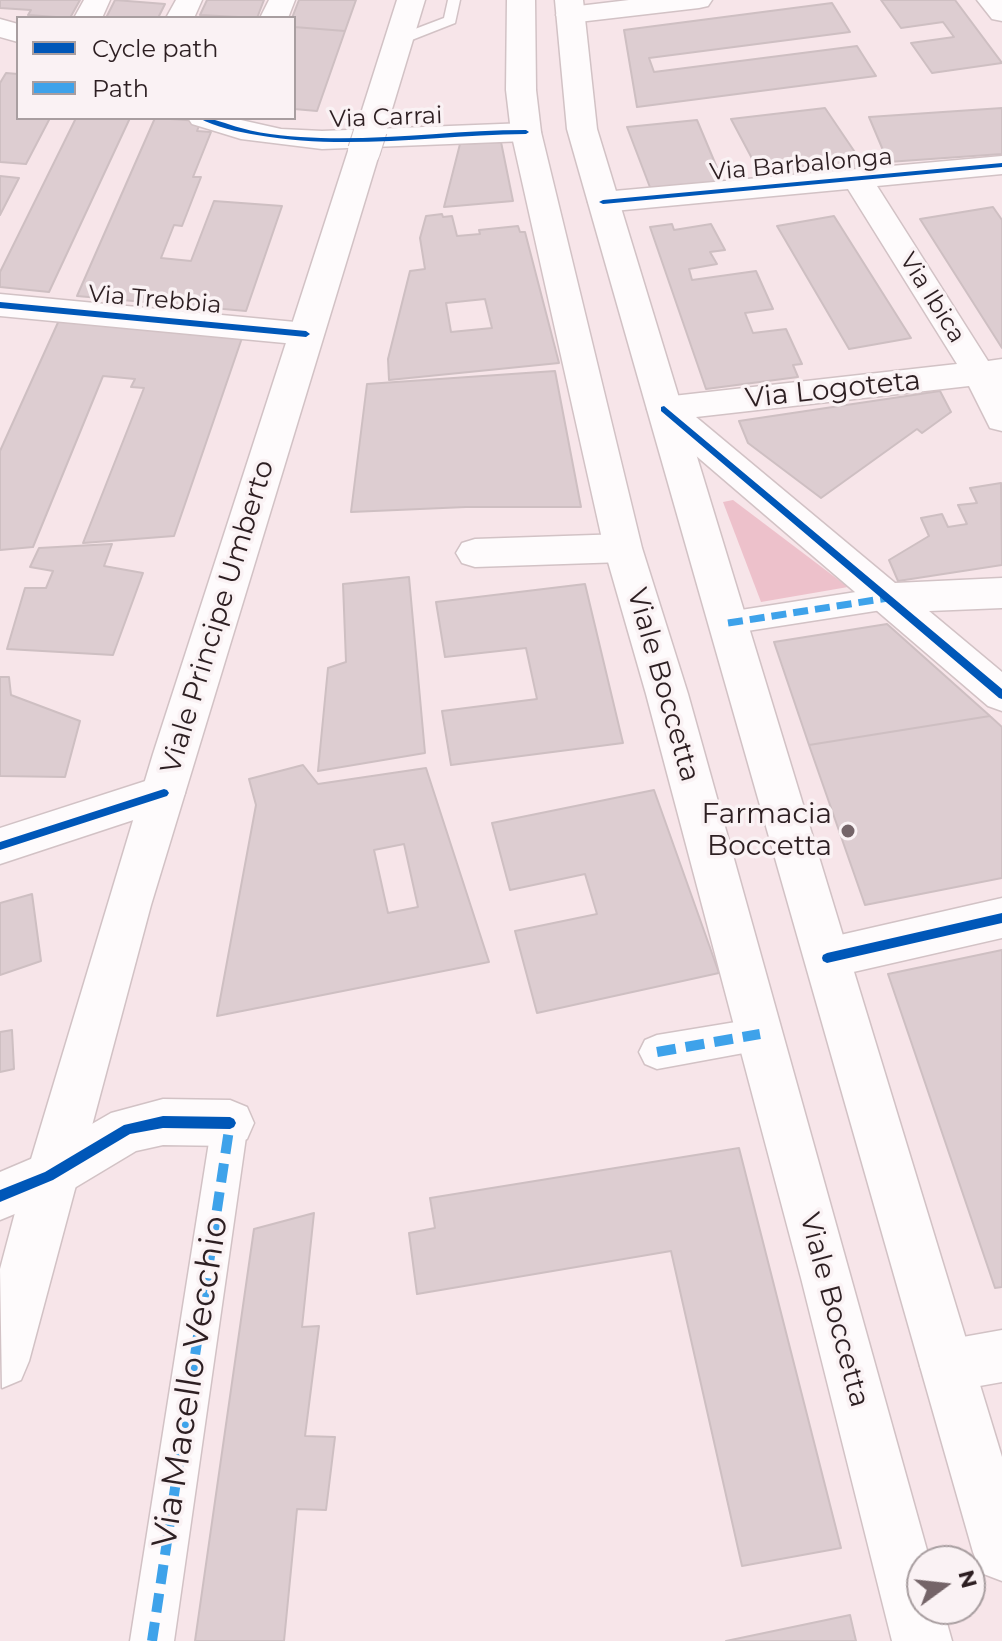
<!DOCTYPE html>
<html>
<head>
<meta charset="utf-8">
<style>
  body { margin:0 }
  #map { position:relative; width:1002px; height:1641px; overflow:hidden; background:#f7e5e9; font-family:Montserrat,sans-serif }
  canvas { display:block }
  .legend { position:absolute; left:16px; top:16px; width:280px; height:104px; box-sizing:border-box; background:#faf2f4; border:2px solid #a89ea0; margin:0; padding:10px 14px; list-style:none; font-size:24px; color:#2d1f22 }
  .legend li { display:flex; align-items:center; gap:16px; height:40px }
  .legend b { width:40px; border:2px solid #a89ea0 }
  .north { position:absolute; left:906px; top:1545px; width:80px; height:80px; box-sizing:border-box; background:#faf2f4; border:2px solid #a89ea0; border-radius:50%; rotate:75deg; font-size:22px; font-weight:700; line-height:32px; text-align:center; color:#2d1f22 }
  .north::after { content:''; display:block; margin:auto; width:28px; height:36px; background:#746468; clip-path:polygon(50% 0,100% 100%,50% 72%,0 100%) }
</style>
</head>
<body>
<div id="map">
<canvas width="1002" height="1641"></canvas>
<ul class="legend">
<li><b style="height:10px;background:#0057b8"></b>Cycle path</li>
<li><b style="height:10px;background:#3ea2ea"></b>Path</li>
</ul>
<div class="north">N</div>
</div>
<script>
const c = document.querySelector('canvas').getContext('2d');
c.lineJoin = 'round';
function paint(path, color) { c.fillStyle = color; c.fill(path, 'evenodd'); }
function strokePath(path, color, width, dash) { c.strokeStyle = color; c.lineWidth = width; c.lineCap = dash ? 'butt' : 'round'; c.setLineDash(dash || []); c.stroke(path); }
function write(font, color, halo, rows, align = 'center') {
  c.font = font + ' Montserrat,sans-serif'; c.lineWidth = 7; c.setLineDash([]); c.textBaseline = 'middle'; c.strokeStyle = halo; c.fillStyle = color; for (const [text, x, y, turn = 0] of rows) {
    c.save(); c.translate(x, y); c.rotate((+turn || 0) * Math.PI / 180); c.textAlign = isNaN(turn) ? turn : align; if (halo) c.strokeText(text, 0, 0); c.fillText(text, 0, 0); c.restore();
  }
}
paint(new Path2D(`
  M733,500L848,587L761,602L723,502Z`), '#edc1cb');
const building = new Path2D(`
  M0,0H80L70,18L28,15L31,10L0,8Z
  M115,0L165,4L158,18H106Z
  M207,0H264L257,18L200,15Z
  M299,0H356L345,31L294,27L292,18Z
  M881,0H955L1002,63L932,73L911,43L954,37L943,22L901,28Z
  M832,3L850,32L649,58L654,72L857,46L876,76L637,107L624,30Z
  M294,27L345,31L317,111L294,109Z
  M6,73L18,74V118H50L26,164L0,162V83Z
  M825,108L869,173L764,181L731,119Z
  M1002,108V154L888,162L869,117Z
  M76,118H130L49,292L0,287V272Z
  M155,118L201,121L197,131L211,132L193,177H201L182,226L174,225L161,258L191,261L214,201L282,206L246,311L77,296Z
  M697,120L723,182L651,190L627,127Z
  M501,142L513,201L444,207L460,144Z
  M0,176L19,178L0,215Z
  M993,207L1002,220V348L920,219Z
  M442,214L443,217L452,216L457,236L480,234L479,230L518,226L520,232H525L559,363L389,380L388,359L410,271L425,269L420,238L426,216ZM485,299L492,328L451,332L446,303Z
  M834,216L911,338L849,349L777,226Z
  M672,224L674,230L711,224L725,250L710,252L717,264L689,269L692,280L756,271L773,309L745,313L753,333L786,329L802,364L793,365L798,377L706,389L650,227Z
  M60,318L243,335L174,536L83,543L144,388L131,387L135,379L103,376L33,547L0,550V451Z
  M555,371L581,507H466L351,512L367,384Z
  M940,391L951,412L922,433L917,429L821,498L748,443L739,421Z
  M1001,483L1002,565L898,581L889,560L929,536L921,518L942,514L948,527L967,524L958,505L977,503L970,488Z
  M112,544L104,566L143,573L113,655L7,649L25,588H46L53,571L30,567L39,548Z
  M409,577L425,753L318,771L328,668L346,662L343,584Z
  M585,584L623,743L451,765L442,711L537,699L526,648L445,657L436,602Z
  M887,624L990,716L809,745L774,642Z
  M0,677H9L11,695L80,721L65,777L0,776Z
  M990,716L1002,727V878L865,905L809,745Z
  M303,765L318,784L426,768L489,962L217,1016L256,805L249,779ZM404,844L418,907L388,913L374,850Z
  M654,790L719,973L537,1013L515,931L597,914L585,874L510,890L492,823Z
  M32,894L41,961L0,975V903Z
  M1002,950V1287L995,1288L888,974Z
  M12,1030L14,1069L0,1072V1032Z
  M739,1148L841,1548L742,1566L671,1251L417,1294L409,1233L435,1228L430,1198Z
  M314,1213L302,1327L319,1326L305,1436L335,1437L326,1510L297,1509L284,1641H195L254,1229Z
  M850,1615L856,1641H726Z`);
paint(building, '#ddcdd1');
strokePath(building, '#cebfc2', 2);
const service = new Path2D(`
  M448,0H460L455,23L404,43H394V37L444,18Z`);
const pedestrian = new Path2D(`
  M888,587L898,590L902,598L898,606L888,609L728,634L718,631L713,623L718,615L728,612Z
  M760,1018L772,1022L778,1034L772,1046L760,1050L657,1069L645,1064L639,1052L645,1040L657,1035Z
  M230,1105L243,1111L248,1123L174,1641H130L212,1123L217,1111Z`);
const minor = new Path2D(`
  M84,0H110L102,18H74Z
  M176,0H202L194,18H166Z
  M269,0H295L288,18H260Z
  M629,0H712L708,6L699,8L570,23L560,21L556,15L560,9L570,7Z
  M0,19L18,24V42L0,37Z
  M188,118H232L281,129L322,131L526,123L536,126L541,132L536,138L526,141L322,149L241,139L192,124Z
  M1002,156V174L877,186L988,361L1002,359V431L990,428L969,386L696,417L895,583L1002,578V608L929,611L1002,672V711L988,706L652,418L647,409L652,400L664,397L957,364L848,189L603,212L592,209L588,202L592,195L603,192Z
  M0,294L306,323L318,326L322,334L318,342L306,345L0,316Z
  M623,534L636,538L641,548L636,558L623,562L475,567L462,563L456,553L462,543L475,539Z
  M164,775L179,781L185,793L179,805L0,864V828Z
  M1002,898V938L827,978L811,972L805,958L811,944L827,938Z
  M163,1099L230,1100L247,1107L254,1123L247,1139L230,1146L163,1145L136,1151L66,1193L0,1220V1172L33,1158L111,1113Z
  M1002,1330V1382L946,1392L928,1384L920,1366L928,1348L946,1340Z`);
const secondary = new Path2D(`
  M397,0H425L386,129L382,135L371,138L360,135L356,129Z
  M977,0H1002V21L992,19Z
  M364,142L375,144L380,151L151,905L29,1361L21,1380L2,1388L0,1269L16,1209L153,754L348,151L353,144Z`);
const primary = new Path2D(`
  M507,0H535L536,90L541,132L642,548L688,694L930,1561H922V1609H943L952,1641H892L801,1278L646,694L604,548L511,132L506,90Z
  M555,0H583L597,129L1002,1457V1581L981,1573L973,1552L567,129Z`);
strokePath(service, '#d2c2c5', 3);
strokePath(pedestrian, '#d2c2c5', 3);
strokePath(minor, '#d2c2c5', 3);
strokePath(secondary, '#d2c2c5', 3);
strokePath(primary, '#d2c2c5', 3);
paint(service, '#fefbfc');
paint(pedestrian, '#fefbfc');
paint(minor, '#fefbfc');
paint(secondary, '#fefbfc');
paint(primary, '#fefbfc');
const secondaryBridge = new Path2D(`
  M364,151L371,129`);
strokePath(secondaryBridge, '#d2c2c5', 34, []);
strokePath(secondaryBridge, '#fefbfc', 32);
strokePath(new Path2D(`
  M728,623L888,598`), '#3ea2ea', 7, [15, 7]);
strokePath(new Path2D(`
  M657,1052L760,1034
  M152,1641L230,1123`), '#3ea2ea', 10, [19, 10]);
paint(new Path2D(`
  M199,118C214,118 226,124 241,128C266,135 294,137 321,138C389,140 458,130 526,130L529,132L526,134C437,135 346,151 257,135C238,132 215,127 199,118Z
  M1002,163V167L603,204L599,202L603,200Z
  M0,302L306,331L310,334L306,337L0,308Z
  M664,406L1002,689V699L999,698L661,411V407Z
  M164,789L167,790L169,793L167,796L0,850V842Z
  M1002,913V923L827,963L823,961L822,958L823,955L827,953Z
  M163,1116L230,1117L234,1119L236,1123L234,1127L230,1129L163,1128L130,1134L53,1180L0,1202V1190L45,1172L124,1125Z`), '#0057b8');
for (const [x, y, r, color] of [
  [848,831,8,"#746468"]
]) { const dot = new Path2D(); dot.arc(x, y, r, 0, 2 * Math.PI); c.fillStyle = color; c.fill(dot); strokePath(dot, '#faf2f4', 3); }
write('24px', '#2d1f22', '#faf2f4', [
  ["Via Carrai",386,118,-2],
  ["Via Barbalonga",801,165,-5],
  ["Via Ibica",932,298,58],
  ["Via Trebbia",155,300,5]
]);
write('28px', '#2d1f22', '#faf2f4', [
  ["Via Logoteta",833,390,-6],
  ["Viale Principe Umberto",218,617,-73],
  ["Viale Boccetta",663,685,74],
  ["Viale Boccetta",834,1310,75]
]);
write('28px', '#2d1f22', '#faf2f4', [
  ["Farmacia",832,815],
  ["Boccetta",832,847]
], 'right');
write('34px', '#2d1f22', '#faf2f4', [
  ["Via Macello Vecchio",191,1382,-81]
]);
</script>
</body>
</html>
